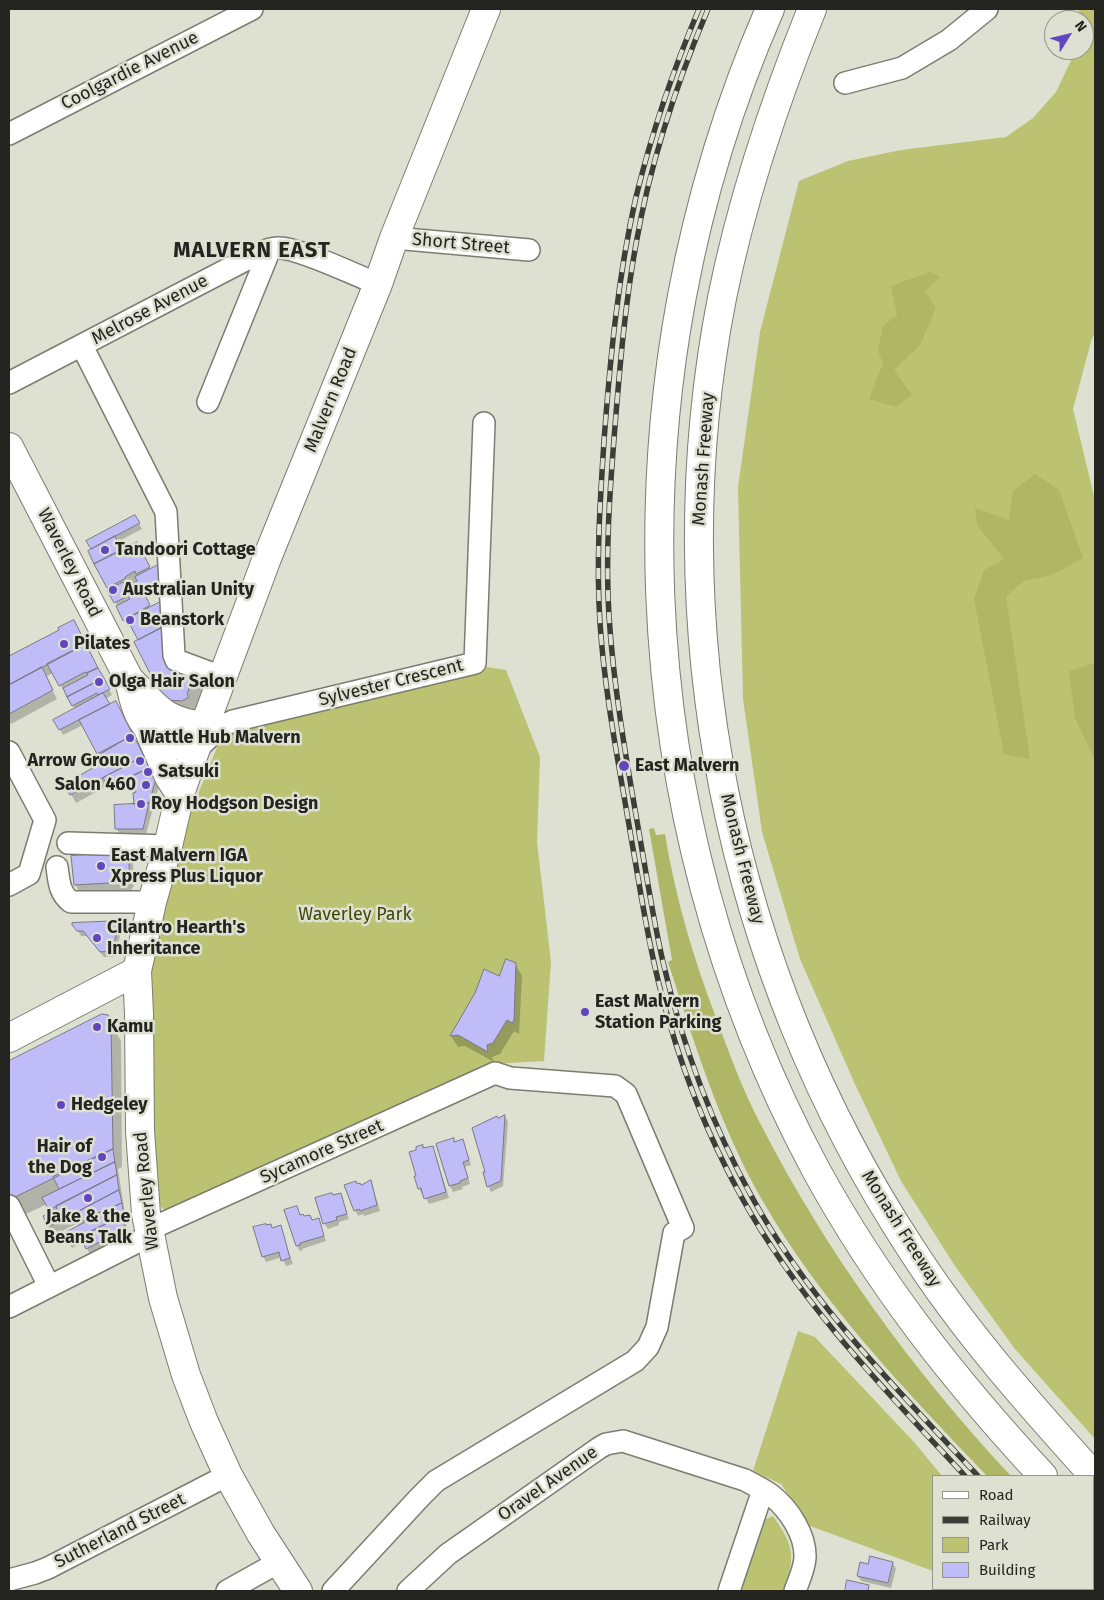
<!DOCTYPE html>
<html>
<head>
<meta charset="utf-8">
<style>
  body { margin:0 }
  #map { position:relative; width:1104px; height:1600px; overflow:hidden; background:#dee0d2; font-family:"Fira Sans",sans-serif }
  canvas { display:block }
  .frame { position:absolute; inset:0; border:10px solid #242520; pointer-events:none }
  .legend { position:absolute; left:932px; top:1475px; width:162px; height:115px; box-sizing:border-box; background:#dee0d2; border:1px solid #94958b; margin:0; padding:6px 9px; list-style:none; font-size:15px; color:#242520 }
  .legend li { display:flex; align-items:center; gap:10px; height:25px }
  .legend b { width:25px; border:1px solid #94958b }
  .north { position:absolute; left:1044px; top:10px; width:50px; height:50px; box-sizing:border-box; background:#dee0d2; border:1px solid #94958b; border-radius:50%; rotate:54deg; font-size:14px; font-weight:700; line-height:20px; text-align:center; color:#242520 }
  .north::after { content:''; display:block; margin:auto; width:18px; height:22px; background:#6146bf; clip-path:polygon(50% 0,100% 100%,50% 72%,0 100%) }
</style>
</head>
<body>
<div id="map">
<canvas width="1104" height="1600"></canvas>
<div class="frame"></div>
<ul class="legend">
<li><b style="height:6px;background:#fff"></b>Road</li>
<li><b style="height:6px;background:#3d3e38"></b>Railway</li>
<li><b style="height:14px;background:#bbc272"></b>Park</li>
<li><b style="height:14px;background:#c0bcf8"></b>Building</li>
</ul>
<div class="north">N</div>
</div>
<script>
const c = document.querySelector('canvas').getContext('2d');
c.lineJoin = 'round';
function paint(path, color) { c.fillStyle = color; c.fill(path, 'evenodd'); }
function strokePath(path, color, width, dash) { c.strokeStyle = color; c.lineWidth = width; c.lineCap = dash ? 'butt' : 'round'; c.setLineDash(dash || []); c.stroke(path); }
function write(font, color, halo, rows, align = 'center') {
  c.font = font + ' "Fira Sans",sans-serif'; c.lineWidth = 5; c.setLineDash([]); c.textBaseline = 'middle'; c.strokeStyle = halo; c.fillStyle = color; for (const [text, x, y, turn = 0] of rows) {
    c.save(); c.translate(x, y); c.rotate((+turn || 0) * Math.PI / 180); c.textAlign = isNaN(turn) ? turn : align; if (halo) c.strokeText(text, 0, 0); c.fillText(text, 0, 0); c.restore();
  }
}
paint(new Path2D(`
  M1078,9H1095V334L1092,338L1073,409L1095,500V1439L1015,1349L955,1266L901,1181L854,1082L800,959L762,832L743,699L738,487L760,332L799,181L848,161L901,150L1006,137L1033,118L1056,92L1076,50H1084V35L1087,30Z
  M487,667L506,670L540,757L537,842L551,962L544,1061L494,1064L483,1067L165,1210L160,1206L147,1130L146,970L177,846L222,735Z
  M798,1331L815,1337L914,1442L942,1476H933V1571L810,1526L781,1484L753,1471Z
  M773,1516C795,1548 795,1554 784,1591H739L764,1520Z`), '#bbc272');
paint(new Path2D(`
  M930,272L940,277L925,291L936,308L920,345L894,370L912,395L896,407L869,399L883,363L878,351L883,326L897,315L891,286Z
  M1035,474L1059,490L1083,558L1052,575L1024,581L1006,596L1030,759L1004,754L974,599L984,570L1004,559L977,525L975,508L1009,520L1013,491Z
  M1095,663V760L1075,718L1069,671Z
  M654,828L656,835L665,834C675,896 693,957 715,1015C729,1052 742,1089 760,1123C826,1252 913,1371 1011,1476H987C905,1390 820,1302 761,1198C719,1124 694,1042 668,962L672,960L649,829Z`), '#afb665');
paint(new Path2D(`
  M135,516L142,529L117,542L122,551L141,552L151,570L167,583L144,595L179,667L194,673L204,691L196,712L174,715L131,624L128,626L125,621L89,551L92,550L88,541Z
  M61,630H78L112,695L105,699L109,706L120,711L159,786L146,834L120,835L117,829L136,806L137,793L134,782L112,792L109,785L76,803L66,785L102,765L99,756L83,725L63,735L55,720L75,709L53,673L45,677L57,699L11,724L9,720V658Z
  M128,853L133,862L134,886L131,890L80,893L75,884Z
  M119,922L122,928L115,957H104L87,936H81L74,924Z
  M515,964L522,976L519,1034L514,1031L500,1054L492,1057L494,1062L465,1046L458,1047L451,1036L499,977Z
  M102,1015L107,1016L121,1041L122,1167L118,1169L128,1234L90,1254L84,1242L72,1248L65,1234L79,1226L78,1223L54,1235L44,1216L52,1213L47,1204L20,1217L9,1197V1063Z
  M505,1116L508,1122L503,1186L491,1192L488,1186L487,1173L498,1119Z
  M453,1140L455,1143L463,1141L471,1165L465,1167L470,1184L462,1187L463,1189L453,1192L450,1186L438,1145Z
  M432,1147L435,1153L449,1198L429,1204L424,1194H422L419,1189L424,1150Z
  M370,1181L373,1187L380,1211L364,1216L363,1214L358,1216L355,1210L357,1185L360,1186Z
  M340,1194L349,1219L339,1222V1225L328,1229L324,1223Z
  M296,1208L300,1216L312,1221L318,1219L326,1241L302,1249V1251H300L297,1246Z
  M280,1227L293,1264L286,1266L282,1257L266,1262L263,1256L272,1229Z
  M893,1563L896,1569L891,1588L861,1581L858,1576L869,1566Z
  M946,1589H998L1003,1591H945Z`), '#0003');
const building = new Path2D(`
  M135,515L140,523L91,549L86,541Z
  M115,536L122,550L94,564L88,551Z
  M137,542L150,567L136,574L135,571L125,577L126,578L107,588L94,564Z
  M158,565L165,577L114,603L107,590L123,582L125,587L137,581L135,577Z
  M142,589L150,605L123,621L116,606L130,599L128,596Z
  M168,598L169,624L138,640L127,619Z
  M74,620L86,644L9,685V656L59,630L58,628Z
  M169,624L195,672L187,694L189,697L182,701L168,700L162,697L134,642Z
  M86,644L98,668L87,673L85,672L59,686L47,664Z
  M42,667L53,690L9,714V685Z
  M98,668L104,678L67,697L63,688L88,675L87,673Z
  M104,678L110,689L98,695L97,693L72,706L67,697Z
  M103,693L110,704L59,730L53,720Z
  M116,701L133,735L97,754L79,720Z
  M133,735L144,756L70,795L64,784L100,764L96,757Z
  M144,756L150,768L108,787L103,778Z
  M150,768L156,779L149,803L134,805L133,793L136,792L133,782L136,781L134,775Z
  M149,803L143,829H115L114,805Z
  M128,852L130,877L126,882L74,885L71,856Z
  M120,921L112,951L100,952L83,931H77L72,925V923Z
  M506,959L516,963L514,1020L512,1023L507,1020L493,1043L487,1045L488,1052L458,1035L450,1036L475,993L484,969L499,976Z
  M102,1014L108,1015L111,1022L113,1149L9,1200V1061Z
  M505,1115L501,1181L487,1187L483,1172H485L472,1128L497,1116L498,1118Z
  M454,1138V1142L463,1139L469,1160L463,1162L468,1178L460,1181V1183L449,1186L436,1144Z
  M423,1145V1148L433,1146L446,1192L424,1199L421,1188L418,1189L414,1176H416L409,1152L416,1150V1147Z
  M113,1149L115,1162L59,1189L53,1177Z
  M115,1162L117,1175L49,1210L42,1198Z
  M117,1175L119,1190L48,1227L43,1216L57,1209L56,1206Z
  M371,1180L377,1205L360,1211L359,1209L354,1211L344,1185L356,1181L357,1184L360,1183L361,1185Z
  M119,1190L122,1203L110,1208L109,1207L77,1224L72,1215Z
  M332,1193L333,1195L341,1193L347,1214L336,1217L337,1220L323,1224L315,1198Z
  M122,1203L124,1215L68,1243L63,1234Z
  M297,1206L300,1215L303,1214L304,1216L310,1215L312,1220L319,1218L324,1236L300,1243V1245L296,1246L284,1210Z
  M124,1215L125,1229L86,1249L80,1237Z
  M266,1224V1225L271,1224L272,1228L281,1225L290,1258L281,1261L279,1252L262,1257L253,1227Z
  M870,1556L893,1562L888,1583L857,1576L860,1562L868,1564Z
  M847,1580L869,1585L868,1591H845Z
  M944,1589H1003V1591H944Z`);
paint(building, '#c0bcf8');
strokePath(building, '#797986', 1);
const minor = new Path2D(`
  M845,83L902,68L949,40L987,9
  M9,134L252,9
  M394,238L529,250
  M82,346L166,512L174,655L176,660L222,677
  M9,383L255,255C262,252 269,248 277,248C296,246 357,276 378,284
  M208,402L270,249
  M197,749L220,727L233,721L475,663L484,423
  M9,752L45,820L29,874L9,885
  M68,843L168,846
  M57,867C59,881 59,893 71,902H152
  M9,1206L49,1286
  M148,1230L495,1073L510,1078L615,1086L626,1094L683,1228L674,1233L657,1327L648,1347L635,1361L436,1481L420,1497L333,1591
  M9,1307L149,1236
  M9,1580L35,1573L48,1568L228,1475
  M227,1591L279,1562
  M408,1591L448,1554L599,1448L606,1444L623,1441L745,1480C754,1485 763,1489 771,1495C789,1509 806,1535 805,1558C804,1570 799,1580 795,1591
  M729,1591L763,1490`);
const major = new Path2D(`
  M9,447L129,679C139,729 147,734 195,751
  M132,682C158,709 165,722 205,726
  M149,731L169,777L180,794
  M9,1038L137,971
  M298,1591L261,1534L228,1475L204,1422L186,1375L163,1298L146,1214L140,1131L139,1014L137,971L152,902L168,846L180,794L195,751L267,558L378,284L394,238L486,9`);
const highway = new Path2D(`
  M770,9C608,380 624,813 816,1170C879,1285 955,1381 1043,1476
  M812,9C774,103 742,199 722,298C658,624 729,970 910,1247C963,1330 1029,1404 1095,1477
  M1093,1530L1095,1533`);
strokePath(minor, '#7c7d70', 24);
strokePath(major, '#7c7d70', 30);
strokePath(highway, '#7c7d70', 30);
strokePath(minor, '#fff', 21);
strokePath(major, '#fff', 28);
strokePath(highway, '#fff', 28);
const rail = new Path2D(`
  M699,9C673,70 652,132 636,197C618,276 610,360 604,441C600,502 596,562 600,623C605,698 620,770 632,843C641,893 648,943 661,992C679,1063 706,1133 742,1198C800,1303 884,1389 965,1476
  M708,9C676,85 650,163 636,244C625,304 620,365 615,426C610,489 605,553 609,616C614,693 628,769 641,844C648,884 654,923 663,962C682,1044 712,1125 753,1199C811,1304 897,1389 978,1476
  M1069,1589L1071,1591
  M1081,1589L1084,1591`);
strokePath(rail, '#3d3e38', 5.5);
strokePath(rail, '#dee0d2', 4, [11]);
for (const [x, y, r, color] of [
  [105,550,5,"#6146bf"],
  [113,590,5,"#6146bf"],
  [130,620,5,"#6146bf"],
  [64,644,5,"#6146bf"],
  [99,682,5,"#6146bf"],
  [130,738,5,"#6146bf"],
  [140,761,5,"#6146bf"],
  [624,766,6,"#6146bf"],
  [148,772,5,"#6146bf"],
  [146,785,5,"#6146bf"],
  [141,804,5,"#6146bf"],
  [101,866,5,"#6146bf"],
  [97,938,5,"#6146bf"],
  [585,1012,5,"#6146bf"],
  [97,1027,5,"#6146bf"],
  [61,1105,5,"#6146bf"],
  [102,1157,5,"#6146bf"],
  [88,1198,5,"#6146bf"]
]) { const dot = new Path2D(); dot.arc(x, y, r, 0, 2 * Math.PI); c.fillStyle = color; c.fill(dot); strokePath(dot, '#dee0d2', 2); }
write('18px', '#242520', '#dee0d2', [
  ["Coolgardie Avenue",130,71,-27],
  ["Short Street",461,244,5],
  ["Melrose Avenue",150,310,-28],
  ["Malvern Road",331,400,-68],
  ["Monash Freeway",704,459,-86],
  ["Waverley Road",69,563,63],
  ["Sylvester Crescent",391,683,-14],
  ["Monash Freeway",742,859,76],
  ["Sycamore Street",322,1152,-24],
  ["Waverley Road",147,1191,-96],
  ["Monash Freeway",901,1229,58],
  ["Oravel Avenue",548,1484,-35],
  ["Sutherland Street",120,1531,-27]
]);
write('bold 18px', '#242520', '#dee0d2', [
  ["Tandoori Cottage",115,550],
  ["Australian Unity",123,590],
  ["Beanstork",140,620],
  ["Pilates",74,644],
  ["Olga Hair Salon",109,682],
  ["Wattle Hub Malvern",140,738],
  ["Arrow Grouo",130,761,"right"],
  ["East Malvern",635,766],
  ["Satsuki",158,772],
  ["Salon 460",136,785,"right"],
  ["Roy Hodgson Design",151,804],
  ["East Malvern IGA",111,856],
  ["Xpress Plus Liquor",111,877],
  ["Cilantro Hearth's",107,928],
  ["Inheritance",107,949],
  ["East Malvern",595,1002],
  ["Station Parking",595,1023],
  ["Kamu",107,1027],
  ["Hedgeley",71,1105],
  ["Hair of",92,1147,"right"],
  ["the Dog",92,1168,"right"],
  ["Jake & the",88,1217,"center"],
  ["Beans Talk",88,1238,"center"]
], 'left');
write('18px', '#434706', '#dee0d2', [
  ["Waverley Park",355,915]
]);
c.letterSpacing = '1px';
write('bold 22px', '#242520', '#dee0d2', [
  ["MALVERN EAST",252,251]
]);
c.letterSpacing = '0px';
</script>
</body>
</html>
